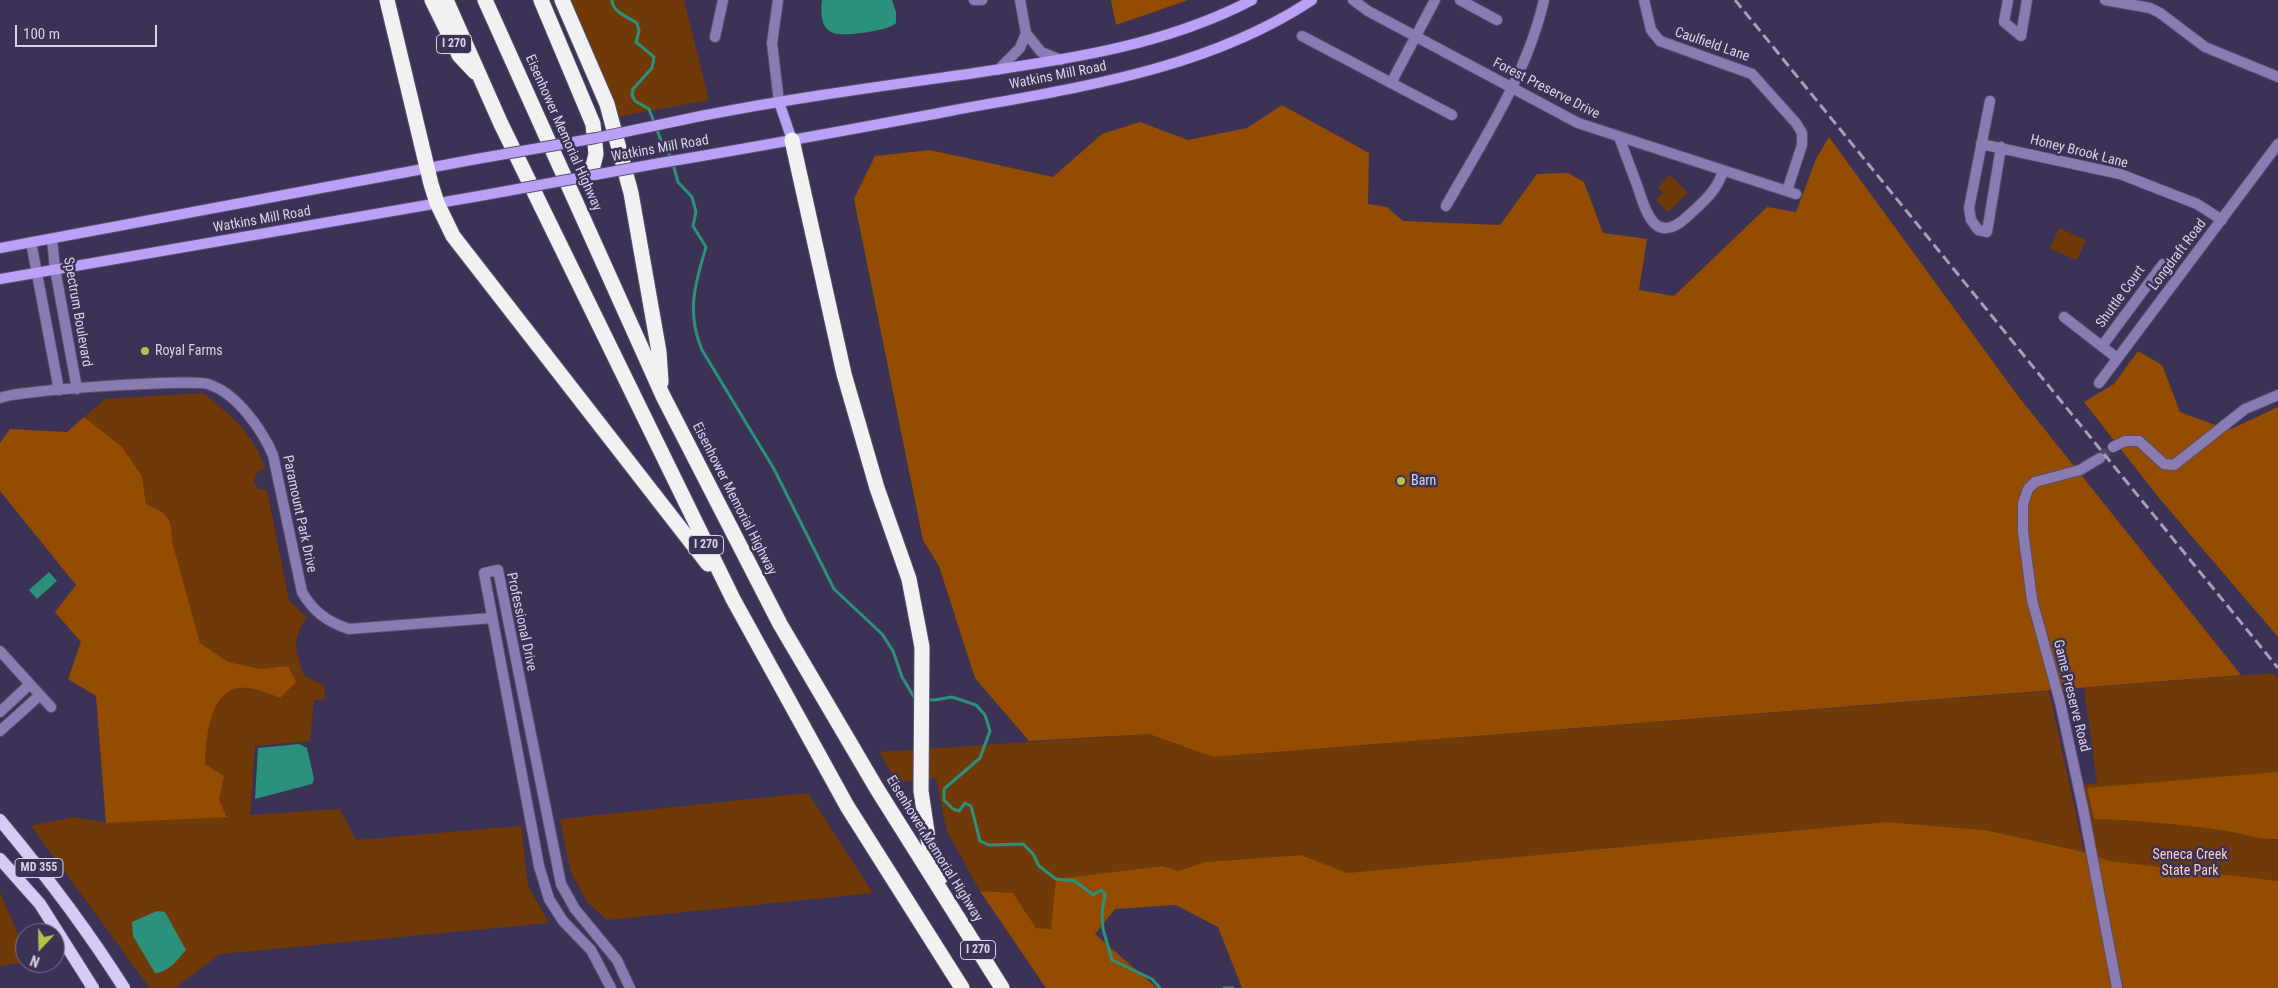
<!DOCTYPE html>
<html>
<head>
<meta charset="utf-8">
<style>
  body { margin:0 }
  #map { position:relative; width:2278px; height:988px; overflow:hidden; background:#3c3255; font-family:"Roboto Condensed",sans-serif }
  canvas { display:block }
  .north { position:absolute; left:15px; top:923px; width:50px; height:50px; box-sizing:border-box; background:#3c3255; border:1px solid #7a7290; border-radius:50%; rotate:201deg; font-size:14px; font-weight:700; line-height:20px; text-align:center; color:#d7d2e8 }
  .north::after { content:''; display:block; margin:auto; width:18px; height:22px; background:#b3c24b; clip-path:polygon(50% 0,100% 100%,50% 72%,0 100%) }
  .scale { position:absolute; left:15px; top:25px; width:142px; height:22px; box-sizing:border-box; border:2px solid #d7d2e8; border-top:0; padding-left:6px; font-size:15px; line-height:18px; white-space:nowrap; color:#d7d2e8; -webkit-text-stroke:4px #3c3255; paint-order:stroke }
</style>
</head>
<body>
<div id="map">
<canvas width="2278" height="988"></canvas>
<div class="north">N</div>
<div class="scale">100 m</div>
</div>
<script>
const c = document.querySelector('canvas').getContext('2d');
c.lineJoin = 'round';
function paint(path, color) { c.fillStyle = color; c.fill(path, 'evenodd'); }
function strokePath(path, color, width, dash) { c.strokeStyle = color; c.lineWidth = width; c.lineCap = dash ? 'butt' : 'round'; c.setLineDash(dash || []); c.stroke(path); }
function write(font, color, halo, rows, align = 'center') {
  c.font = font + ' "Roboto Condensed",sans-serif'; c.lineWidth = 5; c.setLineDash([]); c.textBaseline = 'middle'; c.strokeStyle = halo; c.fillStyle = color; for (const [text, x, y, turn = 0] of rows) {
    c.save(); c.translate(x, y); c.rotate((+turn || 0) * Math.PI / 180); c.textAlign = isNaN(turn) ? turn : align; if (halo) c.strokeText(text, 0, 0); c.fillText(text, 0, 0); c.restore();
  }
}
paint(new Path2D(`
  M568,0H684L709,100L617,117Z
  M1670,175L1688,193L1668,212L1656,200L1663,193L1658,187Z
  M2059,228L2086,240L2077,260L2050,249Z
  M203,393C234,418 250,430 265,467L256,474L254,481L258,489L267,490L289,600L307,618C291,640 295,651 304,675L324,686L325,699L314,700L310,741L255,746L250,815L340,809L356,840L521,826L528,886L549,923L220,954L175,988H150L31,826L73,817L106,823L227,816L219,800L224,776L205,764C207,734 208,679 254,689C263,691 272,695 280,698L288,666L261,669L228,662L200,643L172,541C172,518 168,512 146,504L142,476L122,447L84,417L105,399Z
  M2273,673L2278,679V988L2103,900L2080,785L2097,783L2084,688Z
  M2049,691L2084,852L1985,830L1886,822L1346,873L1301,855L1205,862L1178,871L1163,866L1057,879L1052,930L1036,928L1013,893L980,891L947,831L936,778L896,782L880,752L1149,734L1213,757Z
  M808,793L873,893L607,920L587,902L570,870L560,819Z
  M0,892L25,951V962L0,966Z`), '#6f3a08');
paint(new Path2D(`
  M1111,0H1188L1116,25Z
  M1282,105L1369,153L1368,204L1387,207L1403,221L1500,225L1537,174L1568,173L1584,182L1603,233L1647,239L1639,290L1674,296L1767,207L1796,212L1816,159L1829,137L2018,396L2241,675L1213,757L1149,734L1029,741L975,678L939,566L923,540L854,199L875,156L930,150L1053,177L1102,134L1140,122L1188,140L1247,128Z
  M2138,351L2162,365L2180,412L2229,430L2278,407V637L2159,498L2084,402L2114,384Z
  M84,417L122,447L142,476L146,504C168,513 172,518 172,541L200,643L228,662L261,669L288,666L296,682L280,698C272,695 263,691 254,689C209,679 207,734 205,764L224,776L219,800L227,817L106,823L96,696L68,679L81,642L55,612L76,585L0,491V443L10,429L67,432Z
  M2278,772V839C2254,839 2243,833 2221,830C2179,824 2137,820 2094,819L2087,788Z
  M1886,822L1985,830L2084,852L2109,861L2278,881V988H1242L1218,927L1176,905L1115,909L1095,934L1157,988H1046L980,891L1013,893L1036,928L1051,929L1056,879L1163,866L1178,871L1205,862L1301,855L1347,873Z`), '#944c00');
paint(new Path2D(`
  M822,0H892L896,12V23C889,31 840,38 831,32C820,26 821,11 822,0Z
  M49,572L57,581L37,599L29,590Z
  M299,744L307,748L314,779L312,784L255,799L258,748Z
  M157,911L165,912L186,950C177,960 169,972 155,973L133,936L132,922Z`), '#2c917c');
strokePath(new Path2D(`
  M612,0C612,12 628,17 637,23L639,31L636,42L654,57L652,68L633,89L632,95L635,101L649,109L662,143L671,157L678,182L692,197L696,212L693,226L706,247C695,284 686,312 702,350L774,469L834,589L882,634L893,651L902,677L914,697H917
  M925,699L934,700L952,697L976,705L985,715L990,731L980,758L944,789V800L953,809L959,811L965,803L971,806L980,841L989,845L1023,844L1033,854L1039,866L1056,879L1075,881L1093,895L1101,890L1105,894L1102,913L1103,929L1112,960L1152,979L1160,988
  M1224,988H1233`), '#2c917c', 3);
strokePath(new Path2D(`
  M2100,458L2113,447`), '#534a6b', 10, [10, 5]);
const minor = new Path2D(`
  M778,0L772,43L779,102
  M974,0H982
  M1020,0L1026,33
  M1353,0L1368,11L1578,123L1796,194
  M1460,0L1497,20
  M1644,0L1651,30L1660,41L1752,74L1796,123L1802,133V145L1787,191
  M2008,0L2004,22L2021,36L2027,0
  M2105,0L2150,8L2160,13L2205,47L2278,77
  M1302,36L1452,115
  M715,37L723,0
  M998,70L1020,48L1026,33L1041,52L1061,60
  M1391,83L1435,0
  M1990,101L1969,208L1971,220L1978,230L1987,232L2001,147
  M1619,137C1625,153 1631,169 1637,185C1646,212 1655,247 1688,216C1703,202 1717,191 1723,171
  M1981,144L2120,174L2197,204L2222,220
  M1446,206C1483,140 1527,75 1544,0
  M52,239L55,269L77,389
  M31,242L59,390
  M2064,317L2117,358
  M2102,346L2163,264
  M2099,383L2278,144
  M0,398C17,390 191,379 208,384C237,393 262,430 273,455L302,592C313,611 327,622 349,629L492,618
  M0,651L51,707
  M0,712L30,684
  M0,731L40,695
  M611,988L591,950L563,921L549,899L539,866L484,573L498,570L561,884L575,909L617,960L630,988`);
const tertiary = new Path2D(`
  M2113,447L2125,441H2139L2164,464L2174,465L2245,409L2278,395
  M2100,458L2080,470L2035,482L2028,489L2023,504V531L2032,600L2060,702L2083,808L2117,988`);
const secondary = new Path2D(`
  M779,102L792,140
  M701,116C792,98 883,86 975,73C1070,59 1166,45 1252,0
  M660,163C757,147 853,129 950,111C1073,88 1205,71 1312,0
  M0,248L471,160
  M0,279L485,195`);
const primary = new Path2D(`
  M0,820C45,874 87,929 124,988
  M0,859L40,904L93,988`);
const motorway = new Path2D(`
  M387,0L431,184L437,203L453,236L708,564
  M432,0L459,55L475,72
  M446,0L501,124L733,599L847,806L962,988
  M485,0L663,396L780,624L877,789L1002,988
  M541,0L593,124L596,154L593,166L585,175
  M562,0L607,104L631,193L659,352L661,382
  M792,140L844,374L877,488L909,579L922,647L921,791L929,845L941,877`);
strokePath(minor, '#584f6f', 12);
strokePath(tertiary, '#584f6f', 12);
strokePath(secondary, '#584f6f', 12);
strokePath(primary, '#584f6f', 14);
strokePath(motorway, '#584f6f', 17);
strokePath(minor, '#8a7cb2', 10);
strokePath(tertiary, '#8a7cb2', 10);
strokePath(secondary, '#b9a1f7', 10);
strokePath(primary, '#d6cbf7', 12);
strokePath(motorway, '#f1f1f1', 15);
strokePath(new Path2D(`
  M1735,0L2278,668`), '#a59eb9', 3, [10, 5]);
const secondaryBridge = new Path2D(`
  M471,160L596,138L701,116
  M485,195L660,163`);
strokePath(secondaryBridge, '#584f6f', 12, []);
strokePath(secondaryBridge, '#b9a1f7', 10);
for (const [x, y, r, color] of [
  [145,351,5,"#b3c24b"],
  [1401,481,5,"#b3c24b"]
]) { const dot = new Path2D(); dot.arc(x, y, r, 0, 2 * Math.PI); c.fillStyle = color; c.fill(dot); strokePath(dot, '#3c3255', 2); }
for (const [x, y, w] of [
  [454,44,35],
  [706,545,35],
  [39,868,48],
  [978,950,35]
]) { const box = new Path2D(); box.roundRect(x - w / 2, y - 9.5, w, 19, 4); c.fillStyle = '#3c3255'; c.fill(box); strokePath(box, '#d7d2e8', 1); }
write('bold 12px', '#d7d2e8', null, [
  ["I 270",454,44],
  ["I 270",706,545],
  ["MD 355",39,868],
  ["I 270",978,950]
]);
write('14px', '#d7d2e8', '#3c3255', [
  ["Caulfield Lane",1712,45,19],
  ["Watkins Mill Road",1058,76,-11],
  ["Forest Preserve Drive",1546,89,27],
  ["Eisenhower Memorial Highway",563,133,66],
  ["Watkins Mill Road",660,149,-10],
  ["Honey Brook Lane",2079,152,14],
  ["Watkins Mill Road",262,220,-10],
  ["Longdraft Road",2178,255,-53],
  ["Shuttle Court",2121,297,-54],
  ["Spectrum Boulevard",77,312,80],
  ["Eisenhower Memorial Highway",734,499,63],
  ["Paramount Park Drive",299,514,78],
  ["Professional Drive",521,622,78],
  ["Game Preserve Road",2071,696,76],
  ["Eisenhower Memorial Highway",934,849,58]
]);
write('14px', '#d7d2e8', '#3c3255', [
  ["Royal Farms",155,351],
  ["Barn",1411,481]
], 'left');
write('14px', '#fbd1b5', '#3c3255', [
  ["Seneca Creek",2190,855],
  ["State Park",2190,871]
]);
</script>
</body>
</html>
